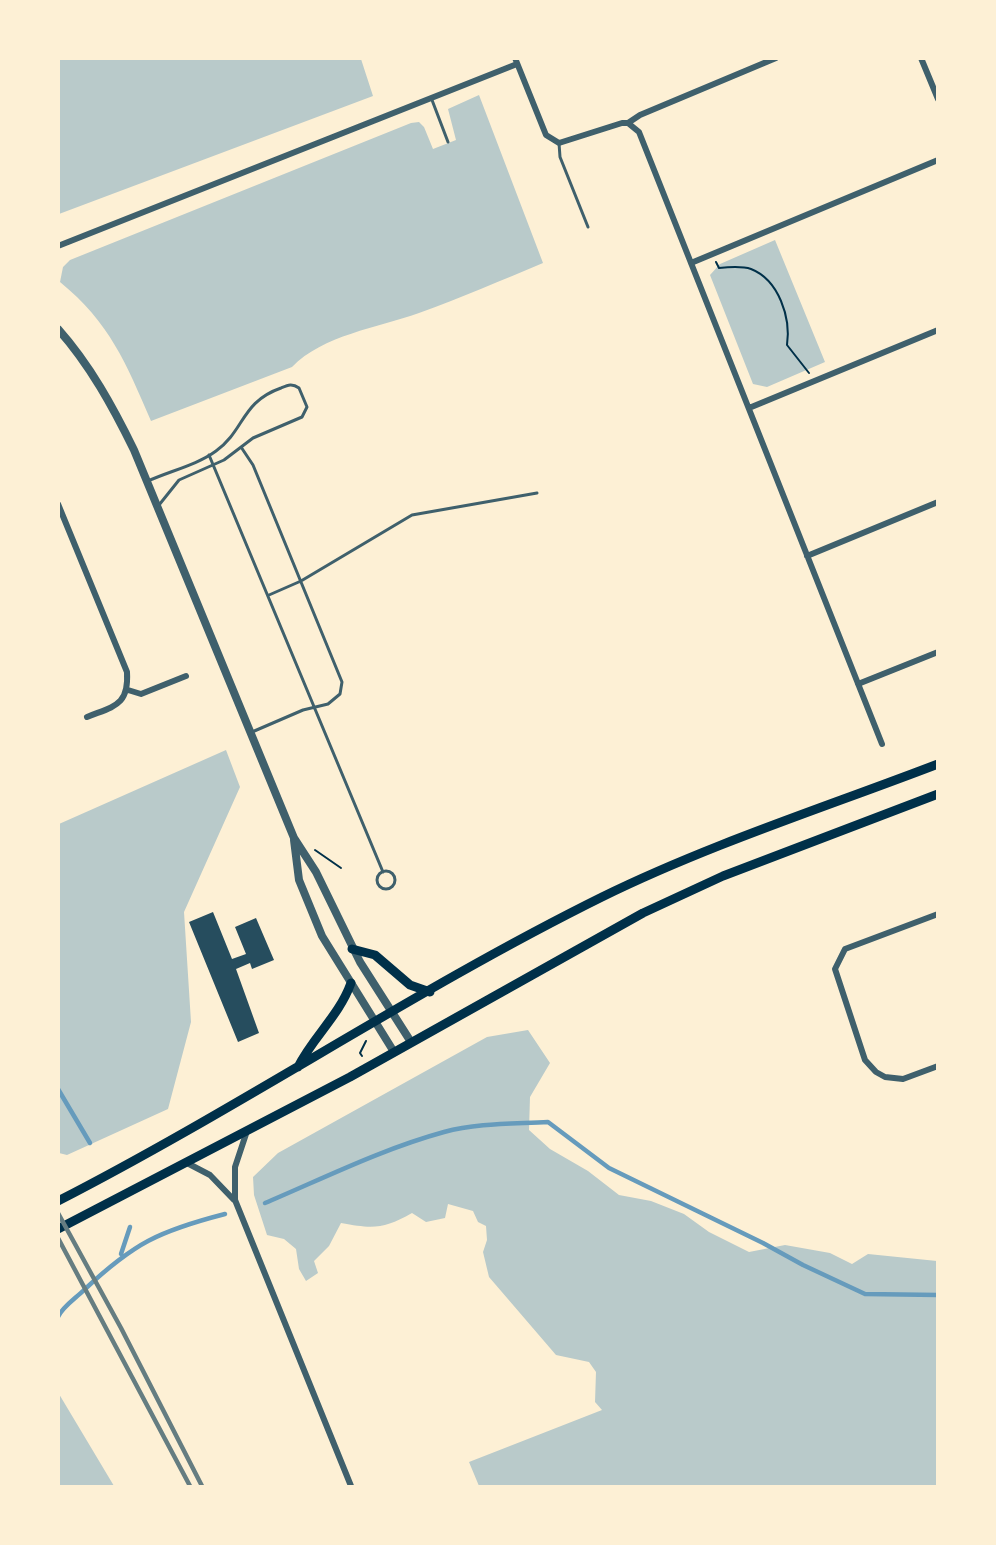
<!DOCTYPE html>
<html>
<head>
<meta charset="utf-8">
<style>
  body { margin:0 }
  #map { position:relative; width:996px; height:1545px; overflow:hidden; background:#fdf0d5; font-family:"Roboto Condensed",sans-serif }
  canvas { display:block }
  .frame { position:absolute; inset:0; border:60px solid #fdf0d5; pointer-events:none }
</style>
</head>
<body>
<div id="map">
<canvas width="996" height="1545"></canvas>
<div class="frame"></div>
</div>
<script>
const c = document.querySelector('canvas').getContext('2d');
c.lineJoin = 'round';
function paint(path, color) { c.fillStyle = color; c.fill(path, 'evenodd'); }
function strokePath(path, color, width, dash) { c.strokeStyle = color; c.lineWidth = width; c.lineCap = dash ? 'butt' : 'round'; c.setLineDash(dash || []); c.stroke(path); }
paint(new Path2D(`
  M59,58L361,59L373,96L59,214Z
  M479,95L543,263C502,280 461,298 419,313C377,328 323,335 292,367L151,421C126,363 110,323 60,282L63,267L70,260L411,123L419,122L424,127L433,149L456,140L448,109Z
  M775,240L825,362L767,387L753,384L710,275L720,264Z
  M226,750L240,787L184,912L191,1022L168,1109L67,1155L59,1153V824Z
  M528,1030L550,1063L530,1097L529,1130L550,1149L588,1171L619,1195L651,1201L684,1214L709,1232L749,1252L785,1245L830,1253L852,1264L868,1254L937,1261V1486H479L469,1462L602,1410L595,1402L596,1372L589,1362L556,1355L489,1277L483,1252L487,1240L486,1226L478,1222L473,1211L448,1204L445,1218L426,1222L412,1213C384,1229 373,1229 341,1223L329,1246L314,1261L318,1273L306,1281L299,1269L296,1249L284,1239L267,1235L254,1195L253,1177L278,1153L487,1037Z
  M59,1394L114,1486H59Z`), '#b9caca');
strokePath(new Path2D(`
  M58,1089L90,1143
  M265,1203C324,1178 382,1149 444,1132C477,1123 514,1124 548,1122L609,1168L763,1243L803,1265L865,1294L938,1295
  M121,1254L130,1227
  M58,1317C62,1307 76,1298 84,1290C134,1243 159,1231 225,1214`), '#669bbc', 4.5);
paint(new Path2D(`
  M213,912L232,959L246,954L235,927L256,918L274,960L252,969L250,963L236,969L259,1033L238,1042L189,922Z`), '#264d5e');
strokePath(new Path2D(`
  M716,262L719,268C729,267 742,266 751,269C779,280 791,318 787,345L809,373
  M315,850L341,868
  M362,1056L360,1053L366,1041`), '#003049', 2);
strokePath(new Path2D(`
  M432,100L448,142
  M559,143L560,157L588,227
  M241,447L253,465L342,682L340,694L328,704L303,710L252,732
  M209,455L383,872
  M148,481C170,471 197,465 216,451C245,430 241,402 281,388C288,385 292,383 299,388L307,407L302,417L253,438L224,460L179,480L159,505
  M269,595L301,581L412,515L537,493
  M377 880a9 9 0 1 1 18 0a9 9 0 1 1-18 0Z`), '#3f606c', 3);
strokePath(new Path2D(`
  M515,58L546,135L559,143L622,123H628L639,132L882,744
  M921,58L938,99
  M628,123L640,115L776,58
  M58,246L517,64
  M691,263L938,160
  M749,408L938,330
  M58,504L127,672C129,706 114,706 87,717
  M807,556L938,502
  M858,684L938,652
  M128,690L141,694L186,676
  M938,914L845,949L835,969L865,1060L876,1072L885,1077L903,1079L938,1066
  M247,1131L235,1167V1200L351,1486
  M187,1163L210,1175L234,1200`), '#3f606c', 6);
strokePath(new Path2D(`
  M58,329C90,365 113,407 134,450L294,838L316,872L360,962L411,1042
  M294,840L299,880L322,936L394,1052`), '#3f606c', 8);
strokePath(new Path2D(`
  M352,949L375,955L410,985L430,992
  M298,1067C313,1037 339,1016 351,983
  M58,1201C243,1106 416,989 602,897C710,844 826,807 938,764
  M58,1229L350,1077L643,913L723,876L938,794`), '#003049', 9);
strokePath(new Path2D(`
  M58,1213L121,1328L202,1486
  M58,1238L190,1486`), '#657d81', 4.5);
</script>
</body>
</html>
